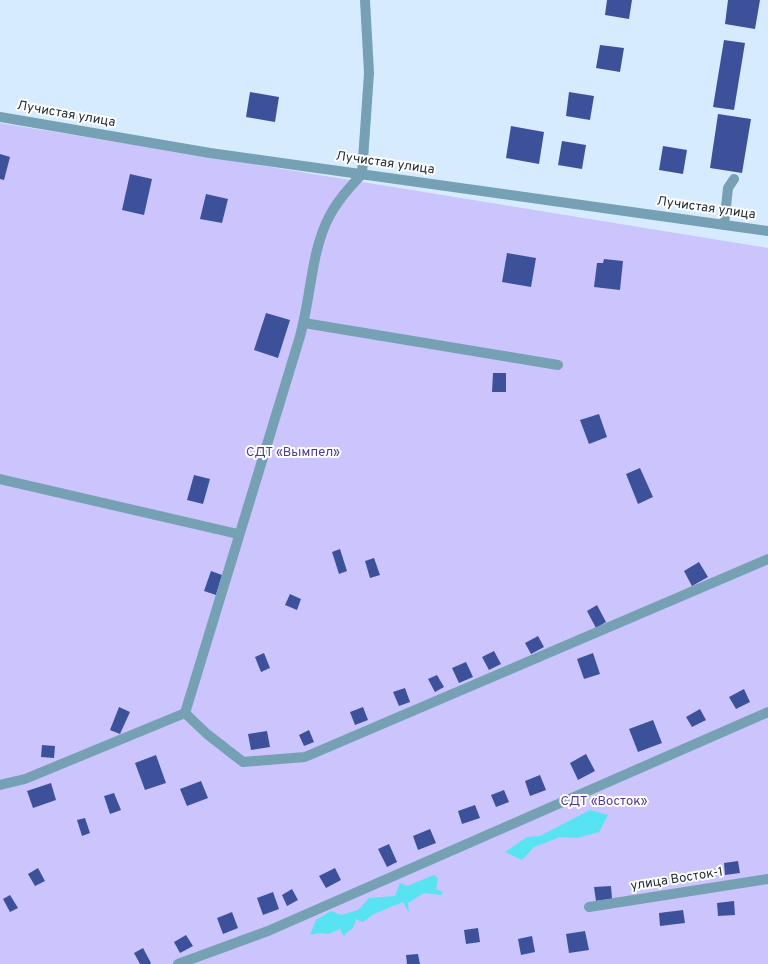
<!DOCTYPE html>
<html>
<head>
<meta charset="utf-8">
<style>
  body { margin:0 }
  canvas { display:block; background:#d7ebff }
</style>
</head>
<body>
<canvas width="768" height="964"></canvas>
<script>
const c = document.querySelector('canvas').getContext('2d');
c.lineJoin = 'round';
function paint(path, color) { c.fillStyle = color; c.fill(path, 'evenodd'); }
function strokePath(path, color, width, dash) { c.strokeStyle = color; c.lineWidth = width; c.lineCap = dash ? 'butt' : 'round'; c.setLineDash(dash || []); c.stroke(path); }
function write(font, color, halo, rows, align = 'center') {
  c.font = font + ' Overpass,sans-serif'; c.lineWidth = 4; c.setLineDash([]); c.textBaseline = 'middle'; c.strokeStyle = halo; c.fillStyle = color; for (const [text, x, y, turn = 0] of rows) {
    c.save(); c.translate(x, y); c.rotate((+turn || 0) * Math.PI / 180); c.textAlign = isNaN(turn) ? turn : align; if (halo) c.strokeText(text, 0, 0); c.fillText(text, 0, 0); c.restore();
  }
}
paint(new Path2D(`
  M0,123L768,248V964H0Z`), '#cbc4fd');
paint(new Path2D(`
  M590,810L608,815L599,832L577,838L560,837L534,847L522,860L505,852L527,837L540,836Z
  M434,875L438,878L436,889L443,892L441,895L424,893L408,903L409,913L403,902L374,914L363,922L356,919L353,928L346,933L344,937L340,929L329,934L319,933L310,935L316,920L331,911L341,915L358,910L369,898L395,896L400,883L407,886Z`), '#57e3f1');
paint(new Path2D(`
  M607,0H632L629,19L605,15Z
  M728,0H760L755,29L725,24Z
  M724,40L745,43L734,110L713,107Z
  M600,45L624,48L620,72L596,68Z
  M250,92L279,97L275,122L246,117Z
  M569,92L594,96L590,120L566,116Z
  M718,114L751,119L742,173L710,168Z
  M511,126L544,132L539,164L506,158Z
  M562,141L586,145L582,169L558,165Z
  M663,146L687,150L683,174L659,170Z
  M0,154L10,157L4,180L0,179Z
  M130,174L152,179L144,215L122,210Z
  M206,194L228,199L222,223L200,219Z
  M507,253L536,258L531,287L502,282Z
  M604,259L623,261L620,290L594,287L597,263H603Z
  M266,313L290,320L278,358L254,350Z
  M493,373H506V392H492Z
  M599,414L607,437L589,444L580,420Z
  M640,468L653,497L638,504L626,474Z
  M194,475L210,479L203,504L187,500Z
  M340,549L347,571L339,574L332,552Z
  M374,558L380,575L370,578L365,561Z
  M699,562L708,577L692,586L684,571Z
  M211,571L222,575L216,595L204,591Z
  M290,594L301,599L297,610L285,605Z
  M597,605L606,622L596,628L587,611Z
  M538,636L544,647L531,654L525,643Z
  M494,651L501,664L489,670L482,657Z
  M264,653L270,668L261,672L255,657Z
  M593,653L600,674L584,679L577,659Z
  M466,662L473,677L459,683L452,668Z
  M437,675L444,687L435,692L428,679Z
  M405,688L410,702L399,706L393,692Z
  M744,689L750,702L736,709L729,697Z
  M119,707L130,712L120,734L110,730Z
  M363,707L368,720L355,725L350,712Z
  M700,709L706,720L692,727L686,717Z
  M653,720L662,743L638,752L629,729Z
  M309,730L314,742L304,746L299,735Z
  M267,731L270,747L251,750L248,734Z
  M42,745L55,746L54,758L41,757Z
  M586,754L595,771L578,780L570,763Z
  M156,755L166,783L145,790L135,763Z
  M540,775L546,790L530,796L525,781Z
  M201,781L208,798L187,806L180,789Z
  M51,783L56,800L33,808L27,791Z
  M504,790L509,802L496,807L491,795Z
  M114,793L121,810L110,814L104,796Z
  M475,805L480,818L462,824L458,811Z
  M85,818L90,833L82,836L77,820Z
  M430,829L436,843L418,850L413,836Z
  M389,844L397,862L387,867L378,849Z
  M738,861L740,873L725,875L724,863Z
  M38,868L45,881L35,886L28,874Z
  M335,868L341,880L326,888L319,876Z
  M611,886L612,899L596,901L594,887Z
  M292,889L298,900L287,906L282,895Z
  M273,892L279,909L263,915L257,898Z
  M10,895L18,908L10,912L3,899Z
  M734,901L735,915L718,916L717,903Z
  M683,910L685,923L660,926L659,913Z
  M232,912L238,928L223,934L217,918Z
  M478,928L480,942L466,944L464,930Z
  M585,931L589,950L569,953L566,934Z
  M186,935L193,946L180,953L174,942Z
  M532,936L535,952L521,955L518,939Z
  M143,948L151,963L150,964H140L134,953Z
  M418,954L420,964H407L406,955Z`), '#3c519a');
strokePath(new Path2D(`
  M724,225L728,188L734,179
  M304,323L558,365
  M0,479L238,534
  M185,713L207,734L243,762L305,757L768,559
  M0,785L25,779L185,713C222,589 260,466 298,343C311,303 310,253 329,217C337,201 350,187 362,174
  M589,907L768,879
  M178,964L268,931L768,712`), '#76a1b4', 10);
strokePath(new Path2D(`
  M0,117L210,153L768,231
  M362,174L369,73L365,0`), '#76a1b4', 10);
write('13px', '#222c35', '#fff', [
  ["Лучистая улица",66,115,10],
  ["Лучистая улица",385,164,8],
  ["Лучистая улица",706,209,8],
  ["улица Восток-1",677,880,-9]
]);
write('13px', '#513898', '#fff', [
  ["СДТ «Вымпел»",293,453],
  ["СДТ «Восток»",604,802]
]);
</script>
</body>
</html>
